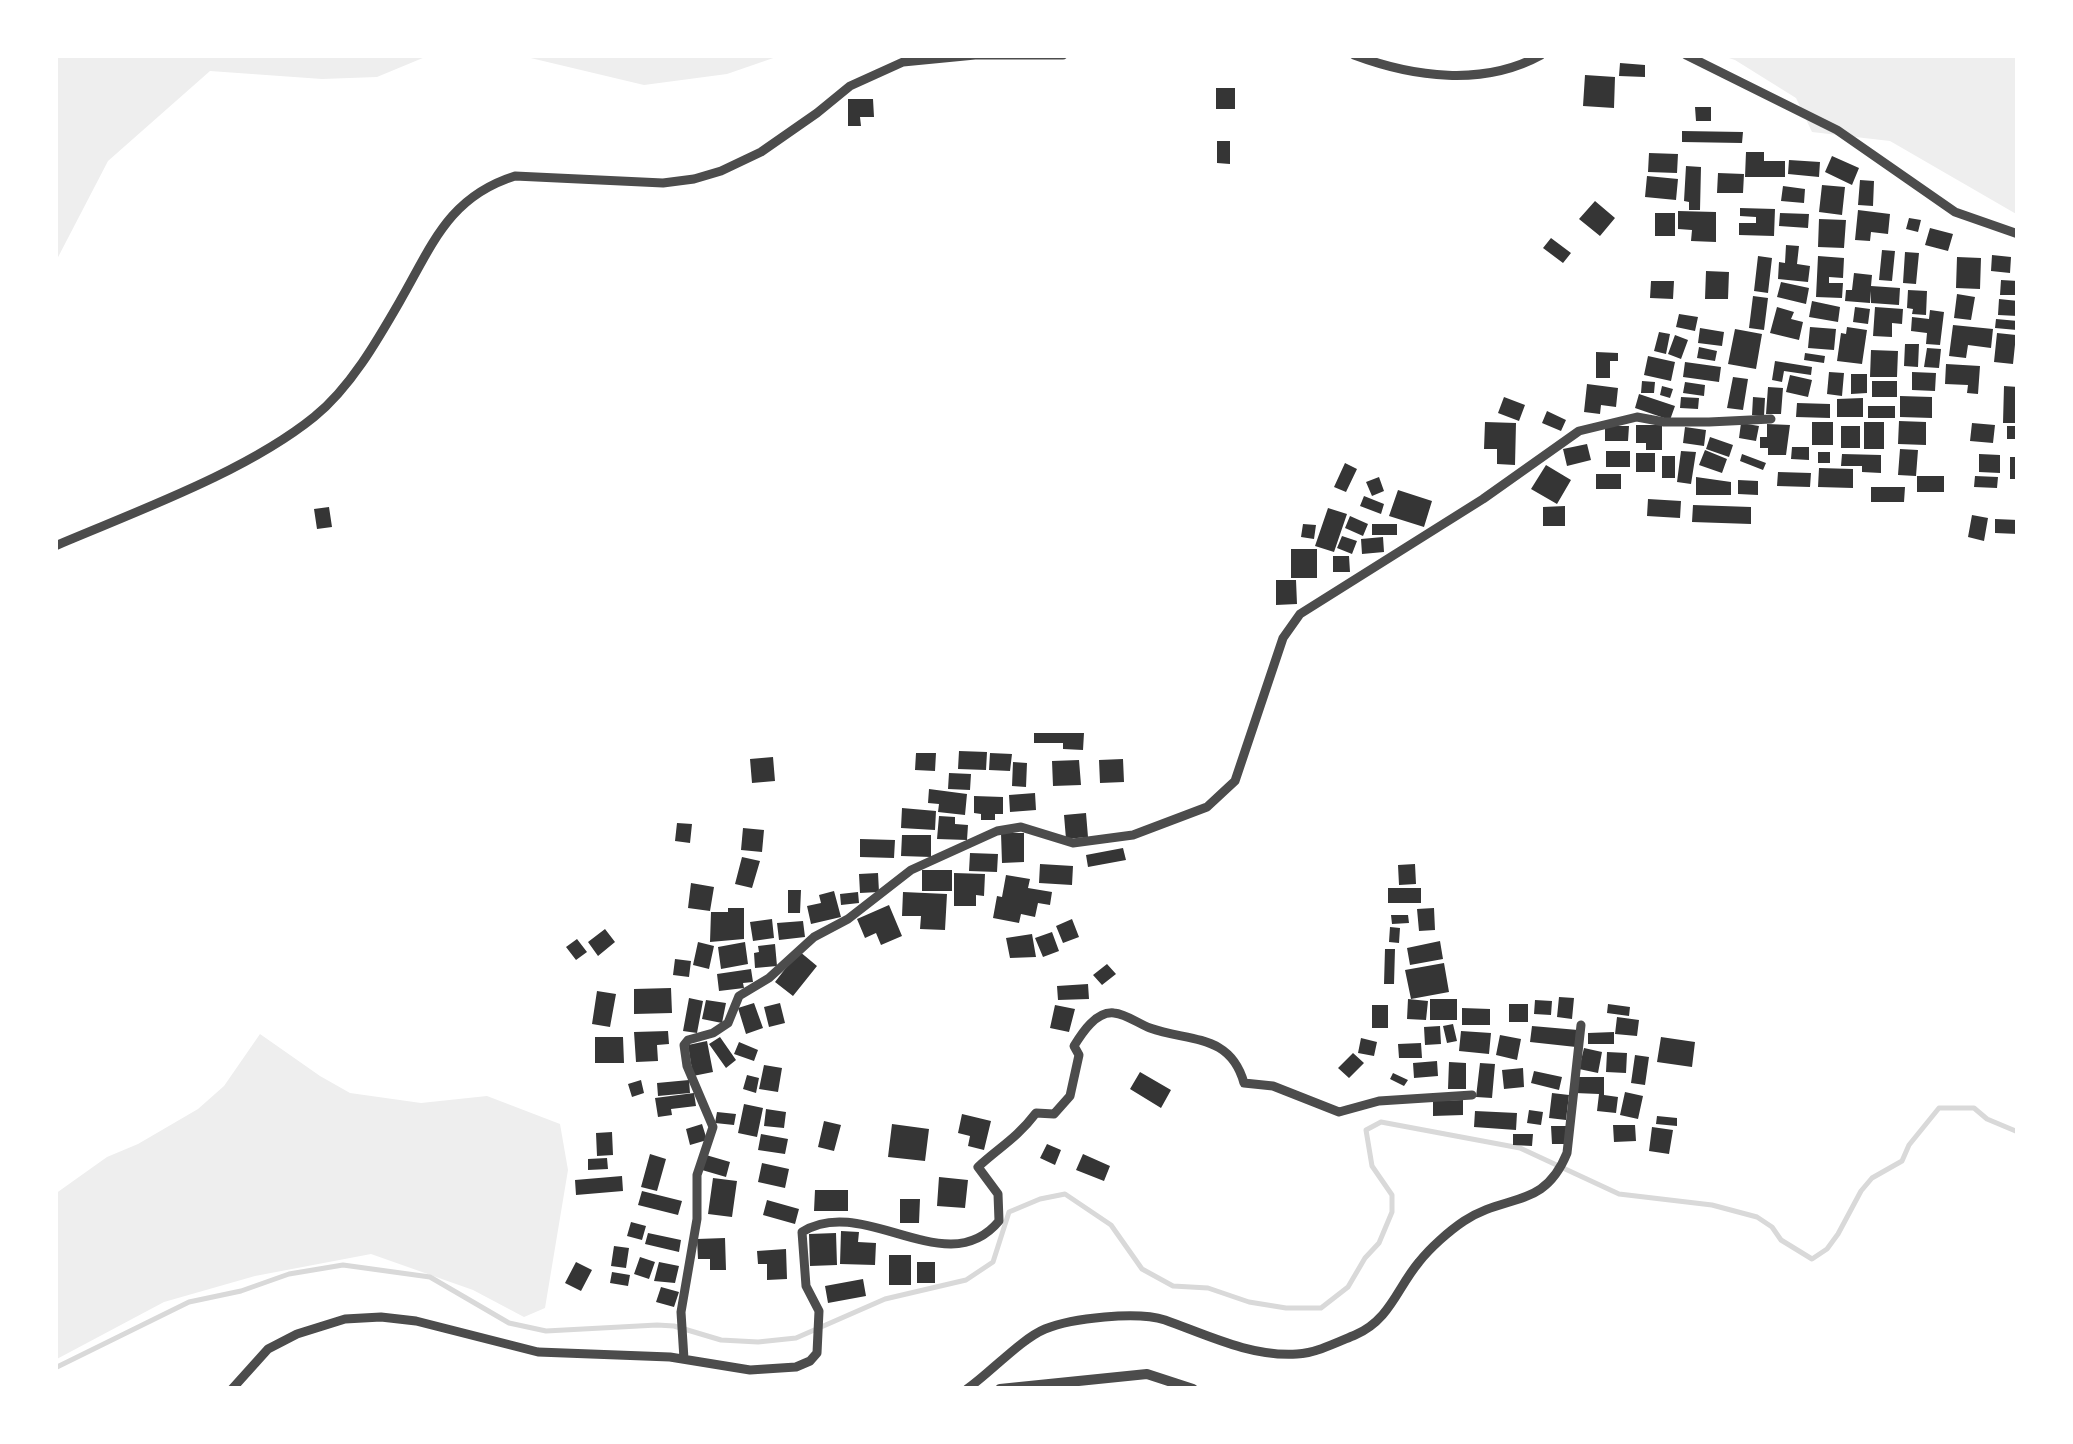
<!DOCTYPE html>
<html>
<head>
<meta charset="utf-8">
<style>
  body { margin:0 }
  #map { position:relative; width:2073px; height:1444px; overflow:hidden; background:#fff; font-family:"Sofia Sans Condensed",sans-serif }
  canvas { display:block }
  .frame { position:absolute; inset:0; border:58px solid #fff; pointer-events:none }
</style>
</head>
<body>
<div id="map">
<canvas width="2073" height="1444"></canvas>
<div class="frame"></div>
</div>
<script>
const c = document.querySelector('canvas').getContext('2d');
c.lineJoin = 'round';
function paint(path, color) { c.fillStyle = color; c.fill(path, 'evenodd'); }
function strokePath(path, color, width, dash) { c.strokeStyle = color; c.lineWidth = width; c.lineCap = dash ? 'butt' : 'round'; c.setLineDash(dash || []); c.stroke(path); }
paint(new Path2D(`
  M55,55H430L377,77L322,79L210,71L108,161L55,263Z
  M518,55H782L727,74L644,85Z
  M1720,55H2018V215L1890,141L1812,132L1796,98L1735,60Z
  M260,1034L320,1076L350,1093L421,1103L487,1096L560,1124L568,1170L545,1308L524,1317L473,1290L371,1254L255,1276L164,1302L55,1360V1194L107,1157L138,1144L198,1109L224,1086Z`), '#eee');
strokePath(new Path2D(`
  M55,1368L189,1302L241,1291L289,1274L343,1265L430,1277L509,1323L546,1331L657,1325L674,1326L721,1340L758,1342L796,1338L885,1299L966,1280L993,1262L1009,1212L1040,1199L1065,1194L1111,1225L1142,1269L1173,1286L1208,1288L1249,1302L1286,1308H1321L1348,1287L1365,1258L1379,1243L1392,1212V1195L1372,1166L1366,1130L1381,1122L1520,1148L1619,1194L1712,1205L1757,1217L1772,1227L1781,1240L1812,1259L1827,1249L1838,1234L1861,1191L1872,1178L1902,1161L1909,1145L1939,1108H1974L1987,1119L2018,1132`), '#d9d9d9', 5);
paint(new Path2D(`
  M1620,63L1645,65V77L1619,76Z
  M1585,75L1615,77L1614,108L1583,106Z
  M1216,88H1235V109H1216Z
  M848,99H873L874,117H860L861,126H848Z
  M1695,107H1711V121H1696Z
  M1682,131L1743,132L1742,143L1682,142Z
  M1217,141H1230V164L1217,163Z
  M1746,152H1764V161H1785V177H1745Z
  M1649,153L1678,154L1677,173L1648,172Z
  M1832,156L1859,168L1852,185L1825,172Z
  M1789,160L1820,162L1819,177L1788,174Z
  M1686,166L1701,167L1700,210H1689V202L1684,201Z
  M1718,173L1744,174L1743,193H1717Z
  M1647,176L1678,179L1676,200L1645,197Z
  M1860,180L1874,181L1873,206L1858,205Z
  M1822,185L1845,187L1842,215L1819,212Z
  M1783,186L1805,189L1804,203L1781,201Z
  M1595,201L1615,218L1600,236L1579,219Z
  M1740,208L1775,209L1774,236L1739,235V223H1756V217L1740,216Z
  M1858,210L1890,214L1888,234L1871,232L1870,241L1855,240Z
  M1678,211L1716,212V242L1691,241L1692,230L1678,229Z
  M1655,213H1675V236H1655Z
  M1780,213L1809,214L1808,228L1779,226Z
  M1909,218L1921,220L1918,232L1906,229Z
  M1819,219L1846,220L1844,248L1818,247Z
  M1930,228L1953,234L1948,251L1925,245Z
  M1551,238L1571,253L1563,263L1543,248Z
  M1786,245L1799,246L1797,264L1810,266L1808,282L1778,279L1779,262L1785,263Z
  M1882,250L1895,251L1892,281L1879,280Z
  M1905,252L1919,253L1916,284L1903,283Z
  M1992,255L2011,257L2010,273L1991,271Z
  M1758,256L1772,258L1768,293L1754,291Z
  M1818,256L1844,258L1843,278L1829,277V283H1843L1842,298L1816,297Z
  M1957,257L1981,258L1980,289L1956,288Z
  M1706,271L1729,272L1728,299H1705Z
  M1854,273L1872,275L1871,286L1900,288L1899,305L1871,303V291L1870,303L1845,301L1846,290H1852Z
  M2001,280L2018,281V295H2000Z
  M1651,281H1674L1673,299L1650,298Z
  M1781,282L1809,288L1806,304L1777,297Z
  M1908,290L1927,291L1926,315L1912,314L1913,309L1907,308Z
  M1957,294L1975,297L1971,320L1954,318Z
  M1753,296L1768,298L1764,330L1749,328Z
  M1999,299L2018,301V316L1998,315Z
  M1812,301L1840,307L1838,322L1809,317Z
  M1777,307L1794,312L1791,319L1803,322L1799,340L1770,333Z
  M1855,307L1870,309L1868,324L1853,322Z
  M1875,307L1903,309L1902,324L1892,323V337L1873,336Z
  M1930,310L1944,312L1940,345L1926,344L1927,333L1911,331L1912,317L1929,319Z
  M1679,314L1698,317L1695,331L1676,327Z
  M1996,319L2018,321L2017,330L1995,328Z
  M1953,325L1993,329L1991,348L1968,345L1966,358L1949,356Z
  M1810,327L1836,329L1834,350L1808,348Z
  M1847,327L1867,330L1862,364L1837,361L1841,333L1846,334Z
  M1700,328L1724,332L1722,346L1698,343Z
  M1735,329L1762,334L1756,369L1728,364Z
  M1659,332L1670,334L1666,354L1654,351Z
  M1997,333L2016,335L2013,364L1994,362Z
  M1675,335L1688,340L1681,359L1668,354Z
  M1905,344H1919L1918,367L1904,366Z
  M1699,347L1717,351L1715,361L1697,358Z
  M1927,348L1941,349L1939,368L1924,367Z
  M1871,350L1898,351L1897,377H1870Z
  M1596,352L1618,353V361H1610V378H1596Z
  M1805,353L1825,356L1824,363L1804,360Z
  M1648,356L1675,362L1671,381L1644,375Z
  M1775,361L1812,367L1811,375L1784,371L1782,382L1772,380Z
  M1685,362L1721,367L1719,382L1683,377Z
  M1946,364L1980,366L1978,394L1967,393L1968,385L1945,384Z
  M1829,372L1844,373L1842,396L1827,394Z
  M1912,372L1936,373L1935,391L1912,390Z
  M1851,374H1867V393L1851,394Z
  M1790,375L1812,380L1808,397L1786,392Z
  M1733,377L1748,379L1743,410L1727,408Z
  M1642,381L1655,382L1654,393H1641Z
  M1872,381H1897V397H1872Z
  M1685,382L1705,385L1704,396L1683,393Z
  M1587,384L1618,388L1616,407L1601,405L1600,414L1584,412Z
  M1662,386L1673,389L1670,398L1660,395Z
  M2004,386L2018,387V423H2003Z
  M1768,387L1783,388L1781,414H1766Z
  M1639,394L1675,406L1670,420L1635,408Z
  M1900,396L1932,397V418L1900,417Z
  M1504,397L1525,405L1519,421L1498,413Z
  M1681,397L1699,398L1698,409L1680,408Z
  M1753,397L1765,398L1764,416L1752,415Z
  M1863,398V417H1837V399Z
  M1797,403L1830,404V418L1796,417Z
  M1868,406H1895V418H1868Z
  M1547,411L1566,420L1561,431L1542,423Z
  M1899,421L1926,422V445L1898,444Z
  M1485,422L1516,423L1515,465L1497,464V449H1484Z
  M1812,422H1833V445H1812Z
  M1864,422H1884V449H1864Z
  M1741,423L1759,426L1756,441L1739,438Z
  M1972,423L1995,425L1993,443L1970,441Z
  M1767,424L1790,425L1786,455H1768V448H1760V437H1767Z
  M1636,425H1662V450H1646V443H1636Z
  M1605,426H1629L1628,441H1605Z
  M1841,426H1860V448H1841Z
  M2007,426H2018V439H2007Z
  M1685,427L1706,430L1704,446L1683,443Z
  M1710,437L1733,445L1729,457L1706,449Z
  M1587,444L1591,460L1567,466L1563,449Z
  M1792,447H1809V460L1791,459Z
  M1900,449L1918,450L1916,476L1898,475Z
  M1705,450L1727,459L1722,473L1699,465Z
  M1606,451H1630V467H1606Z
  M1681,451L1696,452L1691,484L1677,482Z
  M1818,452H1830V463H1818Z
  M1636,453H1655V472H1636Z
  M1742,454L1766,463L1763,470L1740,461Z
  M1842,454L1881,455V473L1862,472V466H1841Z
  M1979,454L2000,455V473L1979,472Z
  M1662,456H1675V478H1662Z
  M2010,457H2018V479H2010Z
  M1345,463L1357,469L1346,492L1334,487Z
  M1546,465L1571,480L1557,504L1531,489Z
  M1819,468L1853,469V488L1818,487Z
  M1778,472L1811,473L1810,487L1777,486Z
  M1596,474H1621V489H1596Z
  M1917,476H1944V492H1917Z
  M1975,476L1998,477L1997,488L1974,487Z
  M1379,477L1384,491L1372,496L1366,482Z
  M1696,477L1731,482V495H1696Z
  M1738,480L1758,481V495L1738,494Z
  M1871,487H1905L1904,502H1871Z
  M1398,490L1432,501L1424,527L1389,516Z
  M1364,496L1384,504L1381,514L1360,506Z
  M1648,499L1681,501L1680,518L1647,516Z
  M1693,505L1751,507V524L1692,522Z
  M1565,506V526H1543V507Z
  M329,507L332,527L317,529L314,509Z
  M1328,508L1347,514L1334,552L1315,546Z
  M1972,515L1988,518L1984,541L1968,537Z
  M1350,516L1368,524L1363,536L1345,528Z
  M1995,519L2018,520V534L1995,533Z
  M1303,524L1316,525L1314,539L1301,537Z
  M1372,524H1397V535H1372Z
  M1342,536L1357,541L1352,554L1337,548Z
  M1383,537L1384,552L1362,554L1361,539Z
  M1291,549H1317V578H1291Z
  M1333,556H1349L1350,572H1333Z
  M1276,580H1296L1297,604L1276,605Z
  M1034,733H1084L1083,750L1063,749V743H1034Z
  M959,751L987,752L986,770L958,769Z
  M916,753H936L935,771L915,770Z
  M990,753L1012,754L1010,771L989,770Z
  M773,757L775,781L752,783L750,759Z
  M1123,759L1124,782L1100,783L1099,760Z
  M1079,760L1081,785L1053,786L1052,761Z
  M1013,762L1027,763L1026,787L1012,786Z
  M949,773L971,774L970,790L948,789Z
  M929,789L967,794L965,815L938,812L939,804L928,803Z
  M1035,793L1036,810L1010,812L1009,795Z
  M974,796L1003,797V814H995V820H981V814L974,813Z
  M902,808L936,811L935,830L901,828Z
  M1086,813L1088,837L1066,839L1064,815Z
  M939,816L955,817V824L968,825L967,840L937,839Z
  M677,823L692,824L690,843L675,841Z
  M743,828L764,830L762,852L741,850Z
  M1001,833H1024V862L1002,863Z
  M902,835H931V857L901,856Z
  M860,839L895,840L894,858L860,857Z
  M1123,848L1126,860L1088,867L1086,855Z
  M970,853L998,854L997,872L969,871Z
  M742,857L760,861L752,888L735,884Z
  M1040,864L1073,866L1072,885L1039,883Z
  M1415,864L1416,884L1399,885L1398,865Z
  M922,870H952V891H922Z
  M878,873L879,892L860,893L859,874Z
  M954,873L985,874L984,896L976,895V906H954Z
  M1006,875L1030,879L1028,888L1052,892L1050,905L1038,903L1035,917L1021,914L1019,923L993,918L997,896L1002,897Z
  M691,883L714,887L710,911L688,908Z
  M1388,888H1421V903H1388Z
  M788,890H801L800,913H788Z
  M834,891L841,917L811,924L807,906L821,903L819,895Z
  M858,892L859,903L841,905L840,894Z
  M903,892L947,894L945,930L920,929L921,916H902Z
  M889,905L902,936L881,945L876,933L865,938L857,919Z
  M728,908H744V939L710,942L711,912H728Z
  M1434,908L1435,930L1419,931L1417,909Z
  M1391,915H1408L1409,923L1392,924Z
  M772,919L774,938L753,941L750,922Z
  M1072,919L1079,937L1063,943L1056,926Z
  M803,921L805,937L779,940L777,923Z
  M1390,927L1400,928L1399,943L1389,942Z
  M605,929L615,942L598,956L588,942Z
  M1052,932L1059,951L1043,957L1035,938Z
  M1032,934L1036,957L1010,958L1006,938Z
  M577,939L587,952L576,960L566,947Z
  M1440,941L1443,959L1410,965L1407,948Z
  M698,942L714,946L709,969L693,965Z
  M745,942L748,964L721,969L718,947Z
  M775,944L777,966L755,968L754,953L759,952L758,946Z
  M1385,949H1395L1394,984H1384Z
  M799,951L817,966L793,996L775,982Z
  M675,959L691,961L689,977L673,975Z
  M1444,963L1449,992L1411,999L1405,970Z
  M1107,964L1116,974L1102,985L1093,975Z
  M751,969L753,982L743,983L744,988L719,991L717,974Z
  M1088,984L1089,999L1058,1000L1057,986Z
  M671,988L672,1013L634,1014V989Z
  M597,991L616,994L610,1027L592,1024Z
  M1559,997L1574,998L1572,1019L1557,1017Z
  M689,998L703,1001L697,1033L683,1031Z
  M1408,999L1428,1001L1426,1020L1407,1019Z
  M1430,999H1457V1020H1430Z
  M706,1000L726,1003L722,1023L702,1019Z
  M1535,1000L1552,1001L1551,1015L1534,1014Z
  M754,1003L763,1028L746,1034L738,1008Z
  M780,1003L785,1023L769,1027L764,1007Z
  M1509,1004H1528V1022H1509Z
  M1608,1004L1630,1007L1629,1016L1607,1013Z
  M1055,1005L1075,1009L1069,1032L1050,1028Z
  M1372,1005H1388V1028H1372Z
  M1462,1008L1490,1009V1025H1462Z
  M1617,1017L1639,1020L1637,1036L1615,1034Z
  M1453,1024L1457,1041L1447,1043L1443,1026Z
  M1440,1026L1441,1044L1425,1045L1424,1027Z
  M1532,1026L1578,1030L1576,1047L1530,1042Z
  M668,1031L669,1044L657,1045L658,1061L636,1062L634,1032Z
  M1461,1031L1491,1033L1489,1054L1459,1051Z
  M1614,1032V1044H1588V1033Z
  M1500,1035L1521,1039L1517,1060L1496,1055Z
  M595,1037H623L624,1063H595Z
  M720,1037L736,1060L726,1068L709,1044Z
  M1661,1037L1695,1042L1692,1067L1657,1062Z
  M1361,1038L1377,1042L1374,1056L1358,1053Z
  M707,1041L713,1072L693,1076L688,1045Z
  M739,1042L758,1050L754,1061L734,1054Z
  M1421,1043L1422,1058H1399L1398,1044Z
  M1584,1048L1602,1052L1598,1073L1579,1069Z
  M1607,1052L1627,1053L1626,1073L1606,1072Z
  M1353,1053L1364,1063L1349,1078L1338,1068Z
  M1635,1055L1649,1057L1645,1085L1631,1083Z
  M1437,1061L1438,1076L1414,1078L1413,1063Z
  M1449,1062L1466,1063V1089H1448Z
  M1480,1063L1495,1064L1492,1098L1476,1097Z
  M764,1065L782,1068L778,1092L759,1089Z
  M1523,1068L1524,1087L1504,1089L1502,1070Z
  M1534,1071L1562,1077L1559,1090L1531,1083Z
  M1140,1072L1171,1090L1161,1108L1130,1089Z
  M1393,1073L1408,1080L1404,1086L1390,1079Z
  M747,1075L759,1078L756,1093L743,1089Z
  M1576,1077H1604V1095L1618,1097L1616,1113L1597,1111L1599,1094L1575,1093Z
  M641,1080L644,1093L632,1097L628,1084Z
  M689,1080L690,1093L658,1096L657,1083Z
  M1625,1092L1643,1096L1638,1119L1620,1115Z
  M694,1093L696,1106L671,1109L672,1115L658,1117L655,1098Z
  M1552,1093L1569,1095L1566,1120L1549,1118Z
  M1463,1100V1115L1433,1116V1101Z
  M744,1104L763,1108L757,1137L738,1133Z
  M766,1109L786,1112L784,1128L764,1126Z
  M1529,1110L1543,1112L1541,1125L1527,1123Z
  M1475,1111L1517,1113L1516,1130L1474,1127Z
  M717,1112L736,1114L734,1125L715,1123Z
  M962,1114L991,1121L984,1150L968,1146L970,1136L958,1133Z
  M1657,1116L1677,1118V1126L1656,1124Z
  M824,1121L841,1125L834,1151L818,1147Z
  M702,1124L707,1140L690,1145L686,1129Z
  M892,1124L929,1129L925,1161L888,1157Z
  M1613,1125H1635L1636,1141L1614,1142Z
  M1551,1126H1566V1144H1552Z
  M1652,1127L1673,1130L1669,1154L1649,1151Z
  M612,1132L613,1155L597,1156L596,1133Z
  M761,1134L788,1139L785,1154L758,1150Z
  M1513,1134H1533L1532,1146L1513,1145Z
  M1047,1144L1061,1150L1055,1165L1040,1158Z
  M650,1154L666,1159L657,1191L641,1187Z
  M1083,1154L1110,1166L1104,1181L1076,1170Z
  M706,1155L730,1162L726,1177L702,1170Z
  M607,1158L608,1169L588,1170V1159Z
  M762,1163L789,1169L785,1188L758,1182Z
  M622,1176L623,1191L576,1195L575,1180Z
  M939,1177L968,1180L965,1208L937,1206Z
  M713,1178L737,1181L732,1217L708,1214Z
  M815,1190H848V1211H814Z
  M642,1191L682,1201L678,1215L638,1205Z
  M900,1199H920L919,1223H900Z
  M767,1200L799,1209L795,1224L763,1215Z
  M631,1222L646,1226L642,1240L627,1236Z
  M841,1231L859,1232L858,1242L876,1243L875,1265L840,1264Z
  M648,1233L681,1240L679,1252L645,1244Z
  M836,1233L837,1265L810,1266L809,1234Z
  M725,1238L726,1270H710V1259H698L697,1239Z
  M614,1246L629,1248L626,1268L611,1266Z
  M786,1249L787,1279L767,1280V1264H758L757,1251Z
  M889,1255H911V1285H889Z
  M640,1257L655,1262L649,1279L634,1274Z
  M576,1262L592,1270L581,1291L565,1283Z
  M659,1262L679,1266L675,1283L654,1281Z
  M917,1262H935V1283H917Z
  M612,1272L630,1275L628,1286L610,1283Z
  M863,1279L866,1296L828,1303L825,1286Z
  M661,1287L679,1292L674,1307L656,1302Z`), '#353535');
strokePath(new Path2D(`
  M1354,55C1413,77 1483,87 1541,55
  M1686,55L1837,130L1955,212L2018,234
  M55,546C137,511 246,472 314,417C350,388 377,341 400,301C432,246 448,197 515,176L663,183L694,179L721,171L761,152L817,113L850,86L903,62L975,55H1063
  M684,1359L681,1312L697,1219V1175L713,1127L687,1066L684,1045L688,1040L713,1033L728,1023L739,996L769,978L814,937L848,919L911,870L997,831L1021,827L1073,843L1133,835L1207,807L1235,781L1283,638L1300,614L1483,499L1579,431L1637,417L1664,422H1709L1771,419
  M232,1389L268,1349L297,1334L345,1319L381,1317L416,1321L538,1352L670,1357L750,1370L796,1367L810,1361L817,1353L819,1311L806,1286L802,1232C864,1193 947,1284 999,1221L998,1194L978,1167C1001,1146 1016,1139 1036,1113L1054,1114L1070,1096L1079,1055L1074,1046C1082,1033 1096,1011 1114,1013C1126,1014 1139,1024 1150,1028C1189,1042 1230,1033 1244,1083L1273,1086L1339,1112L1379,1101L1472,1095
  M967,1389C990,1373 1021,1339 1045,1329C1072,1318 1137,1311 1165,1320C1207,1335 1251,1357 1297,1354C1316,1353 1338,1342 1355,1335C1390,1320 1397,1288 1419,1262C1430,1248 1449,1231 1464,1221C1506,1193 1544,1210 1567,1153L1581,1025`), '#4c4c4c', 9);
strokePath(new Path2D(`
  M1000,1389L1147,1374L1193,1389`), '#4c4c4c', 10);
</script>
</body>
</html>
